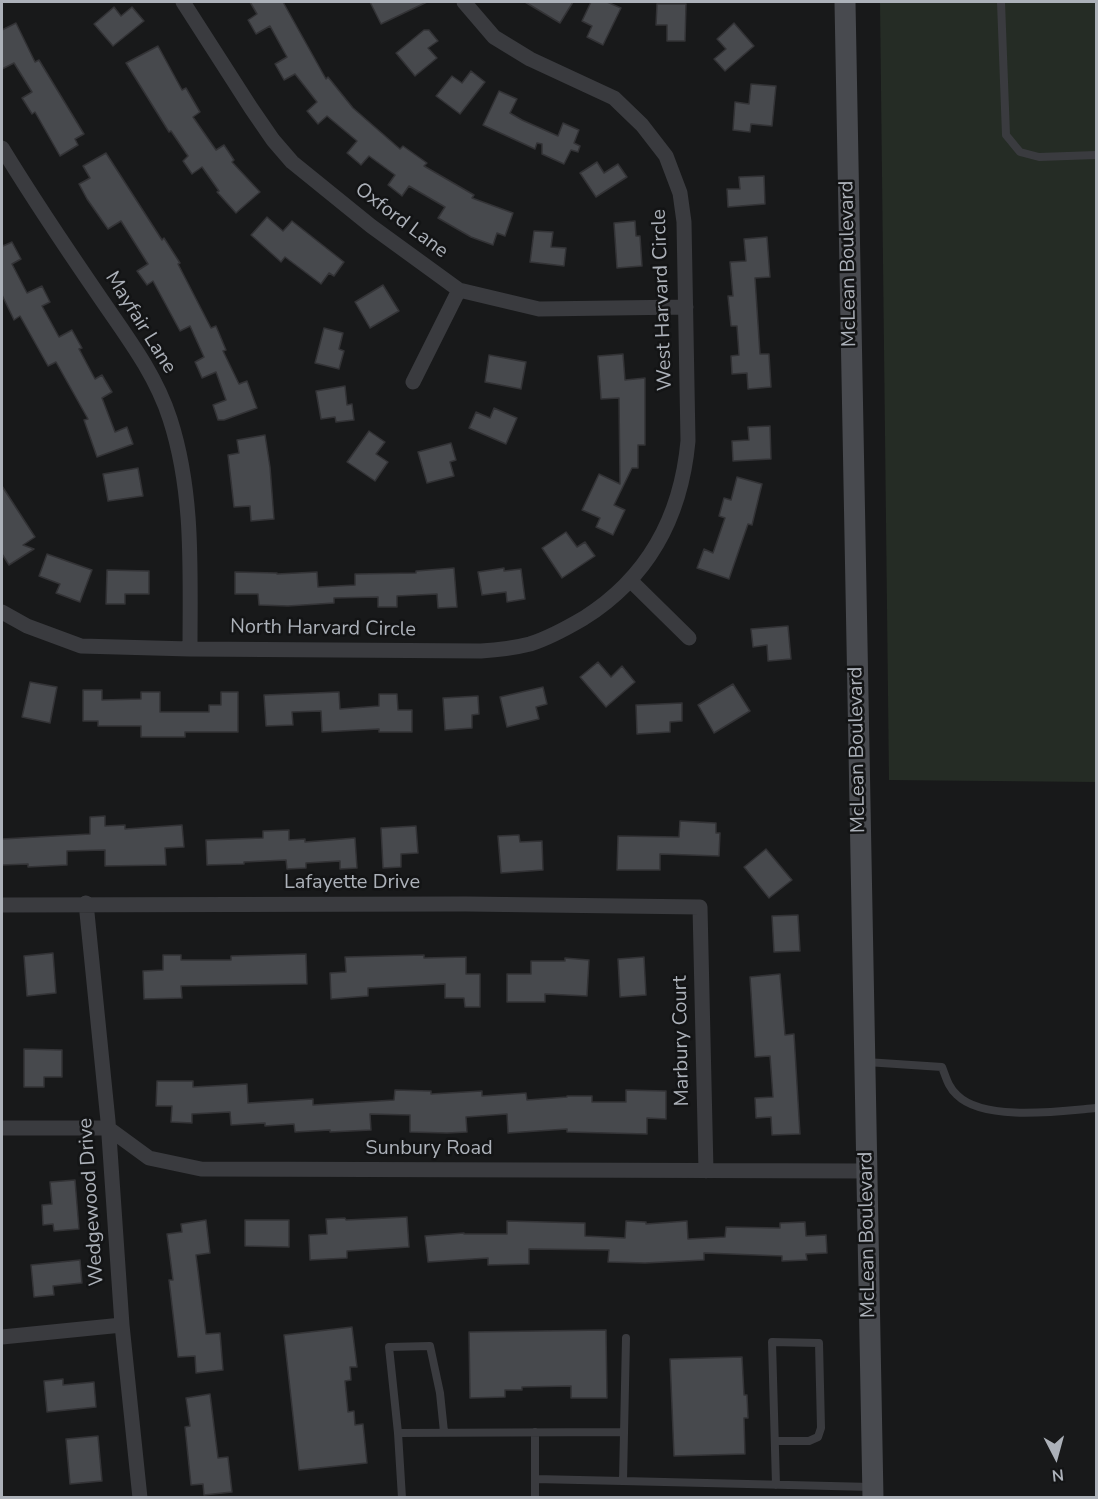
<!DOCTYPE html>
<html>
<head>
<meta charset="utf-8">
<style>
  body { margin:0 }
  #map { position:relative; width:1098px; height:1499px; overflow:hidden; background:#18191a; font-family:"Nunito Sans",sans-serif }
  canvas { display:block }
  .frame { position:absolute; inset:0; border:3px solid #acb1b9; pointer-events:none }
  .north { position:absolute; left:1026px; top:1427px; width:60px; height:60px; -webkit-text-stroke:4px #131415; paint-order:stroke; rotate:174deg; font-size:16px; font-weight:700; line-height:24px; text-align:center; color:#acb1b9 }
  .north::after { content:''; display:block; margin:auto; width:21px; height:27px; background:#acb1b9; clip-path:polygon(50% 0,100% 100%,50% 72%,0 100%) }
</style>
</head>
<body>
<div id="map">
<canvas width="1098" height="1499"></canvas>
<div class="frame"></div>
<div class="north">N</div>
</div>
<script>
const c = document.querySelector('canvas').getContext('2d');
c.lineJoin = 'round';
function paint(path, color) { c.fillStyle = color; c.fill(path, 'evenodd'); }
function strokePath(path, color, width, dash) { c.strokeStyle = color; c.lineWidth = width; c.lineCap = dash ? 'butt' : 'round'; c.setLineDash(dash || []); c.stroke(path); }
function write(font, color, halo, rows, align = 'center') {
  c.font = font + ' "Nunito Sans",sans-serif'; c.lineWidth = 5; c.setLineDash([]); c.textBaseline = 'middle'; c.strokeStyle = halo; c.fillStyle = color; for (const [text, x, y, turn = 0] of rows) {
    c.save(); c.translate(x, y); c.rotate((+turn || 0) * Math.PI / 180); c.textAlign = isNaN(turn) ? turn : align; if (halo) c.strokeText(text, 0, 0); c.fillText(text, 0, 0); c.restore();
  }
}
paint(new Path2D(`
  M880,2H1096V782L889,780Z`), '#252c25');
const building = new Path2D(`
  M250,2H283L326,79L328,77L353,108L400,149L403,146L427,163L424,166L474,195L472,198L513,213L505,236L497,233L493,245L471,237L438,218L445,207L409,186L402,196L388,185L395,175L369,156L361,165L347,153L357,141L327,116L318,124L307,111L317,102L295,74L284,80L275,64L287,57L270,26L256,34L248,20L257,14Z
  M370,2H427L381,24Z
  M525,2H573L560,23Z
  M591,2H607L621,8L603,45L587,37L592,26L582,21Z
  M657,4H686L685,41H667V25H656Z
  M114,7L121,16L132,7L144,21L113,46L94,24Z
  M16,23L35,62L39,60L84,134L75,139L78,145L60,156L35,112L32,114L22,98L32,92L14,63L2,69V30Z
  M734,23L754,46L725,71L714,59L726,49L717,39Z
  M424,30H429L438,41L428,48L437,58L415,76L396,53Z
  M158,46L182,90L186,88L200,112L193,117L216,150L224,145L234,160L232,162L260,192L236,213L217,192L219,191L202,167L192,174L183,161L188,156L171,131L169,132L126,63Z
  M471,71L485,82L460,114L436,96L452,76L462,83Z
  M751,84L776,86L772,126L751,124L750,132L733,130L735,102L749,104Z
  M499,91L517,99L510,113L522,120L558,136L563,123L579,130L574,143L580,146L578,152L571,150L564,164L542,154V144L537,143L535,149L483,125Z
  M106,153L162,240L164,238L180,263L178,264L211,328L216,326L226,350L223,351L239,384L247,381L257,408L224,420H218L213,405L226,400L216,372L202,378L195,362L204,357L190,326L180,331L153,281L147,285L137,271L148,264L121,221L108,229L87,199L79,184L90,178L83,166Z
  M597,162L604,173L618,164L627,177L596,197L580,173Z
  M764,176L765,204L728,207L727,189H740L739,177Z
  M267,217L283,231L292,221L344,262L334,276L329,273L321,284L285,257L281,262L251,235Z
  M635,221L636,236H640L642,266L617,268L614,223Z
  M534,231L553,232L551,247L566,248L564,266L530,262Z
  M767,237L770,277L755,278L760,354H769L771,387L748,389L747,373L732,374L731,356L739,355L737,326H731L728,296H733L730,262L746,261L744,239Z
  M12,242L21,259L12,264L27,293L42,286L50,302L42,306L59,337L72,330L82,348L79,349L95,379L102,375L112,392L102,398L115,432L127,427L133,444L97,457L84,420L88,419L56,362L48,366L20,316L14,320L2,295V243L3,246Z
  M383,285L399,311L370,328L355,302Z
  M324,328L343,333L339,349L344,351L339,369L315,363Z
  M623,354L625,380L645,378V445H638V468H632L614,505L625,510L613,535L596,527L600,518L582,510L599,474L620,484L619,398L601,399L598,356Z
  M489,355L526,362L521,389L485,382Z
  M345,386L347,405L352,404L354,420L336,422L335,417L321,419L316,391Z
  M494,408L517,418L506,444L469,428L476,412L490,418Z
  M770,426L771,459L733,461L732,441L749,440L748,427Z
  M369,431L385,442L376,454L388,462L375,481L347,462Z
  M265,435L270,467L274,519L251,521L250,506L234,507L228,455L239,453L237,440Z
  M451,443L456,460L450,462L454,476L427,483L418,452Z
  M138,468L143,496L108,501L103,474Z
  M737,477L762,484L752,525L748,524L729,579L697,568L704,549L713,553L725,518L719,516L724,498L731,500Z
  M2,486L35,537L23,545L34,549L9,565L2,554Z
  M566,532L577,547L585,542L595,556L562,578L542,548Z
  M47,554L92,570L80,602L56,593L60,584L39,576Z
  M454,568L457,607L438,608L437,594L397,596V607H378V597L334,598V603L288,606L259,605L258,594H235V572L277,573V574L317,572L318,587L355,585V574L416,573V571Z
  M504,568V571L521,569L525,599L507,602L506,592L482,595L478,572Z
  M107,570L149,571V594H125V604H106Z
  M788,626L791,659L768,661L767,645L753,647L751,629Z
  M598,662L611,677L622,666L635,682L606,707L580,677Z
  M30,682L57,687L50,723L22,717Z
  M733,684L750,711L714,733L698,705Z
  M543,687L547,704L536,707L539,719L507,727L500,697Z
  M83,690H102V700L141,699V692H160V712H209V705H221V692H238V732H185V737H141V726H98V721H83Z
  M339,692L340,709L379,706V694H397L398,710H412V732H379V729L322,732L321,711L292,712L293,725L266,726L264,695Z
  M478,696L479,714L472,715V728L445,730L443,698Z
  M682,703V721L670,722V732L637,734L636,705Z
  M105,816V826L125,825V829L182,825L184,847L165,848L166,865L105,866V850L67,851V865L28,867V864L2,865V839L90,834V817Z
  M680,821L716,823V833H720L719,856L660,854V870H617L618,836L679,837Z
  M416,826L418,853L401,854V867L383,868L381,828Z
  M289,830V840L305,839V842L355,838L357,868L340,869V861L306,863V868L287,869L286,860L244,862V864L207,865L206,840L263,838V831Z
  M519,835L520,842L542,841L543,870L501,873L498,836Z
  M766,849L792,880L769,898L744,867Z
  M798,915L800,951L774,952L772,916Z
  M53,953L56,993L27,996L24,956Z
  M306,954L307,984L181,986L182,998L144,999L143,971L163,970V955H181V960H231V956Z
  M424,955V958L466,957V974H480V1007H465L464,998H445V984L368,988V996L331,999L330,973L346,972L345,957Z
  M644,957L646,995L620,997L618,959Z
  M565,958L589,960L587,996L545,994V1002H507V974H531V961H565Z
  M780,974L785,1035L794,1034L800,1134L772,1135L771,1117L756,1118L755,1098L773,1097L770,1056L755,1057L750,977Z
  M24,1049L62,1050V1077H44V1087H24Z
  M157,1081H193V1087L247,1084L248,1103L313,1099V1105L394,1100L395,1090L431,1091V1094L482,1091V1096L526,1093L527,1100L567,1097V1096H592V1102H626V1090L666,1091V1119L647,1118V1134L567,1132V1129L508,1133L507,1114L466,1117L467,1132L447,1133L410,1132V1115L370,1114L371,1130L330,1132V1130L295,1132L294,1124L265,1126V1123L231,1125L230,1112L192,1114V1123L171,1122L172,1106H156Z
  M75,1180L79,1229L54,1231L53,1224L43,1225L42,1205L52,1204L50,1182Z
  M407,1217L409,1247L347,1251V1258L310,1260L309,1235L327,1234L326,1219L345,1218L346,1220Z
  M206,1220L210,1253L196,1255L206,1334L220,1333L223,1370L196,1373L195,1356L178,1357L169,1280H173L167,1234L182,1232L181,1224Z
  M245,1220H289V1247L245,1246Z
  M507,1221L585,1223V1236L625,1238L626,1221L646,1222V1224L687,1221L688,1239L725,1237L726,1227L780,1228V1223L805,1222L806,1236L826,1235L827,1253L806,1254L807,1260L782,1261V1256L704,1253V1260L645,1263L608,1262L609,1250L529,1249V1264L488,1265V1258L428,1262L425,1236L464,1233V1234H507Z
  M80,1260L82,1283L53,1286L54,1295L34,1297L31,1265Z
  M352,1327L357,1367H350L351,1380L345,1381L348,1412L354,1411L355,1425L363,1424L367,1463L299,1470L284,1335Z
  M606,1330L607,1398H571V1386L522,1387V1390H505V1397L470,1398L469,1332Z
  M742,1357L744,1395H747L748,1418H744L745,1454L674,1456L670,1359Z
  M63,1379V1385L94,1382L96,1407L47,1412L44,1381Z
  M210,1394L218,1458L228,1457L232,1492L204,1495L203,1484L191,1485L185,1427L190,1426L186,1398Z
  M98,1436L102,1481L70,1484L66,1439Z`);
paint(building, '#47494d');
strokePath(building, '#333336', 1.5);
strokePath(new Path2D(`
  M1001,2L1006,135L1020,152L1039,157L1096,155
  M866,1062L942,1067C946,1077 948,1087 957,1095C984,1122 1061,1111 1096,1108
  M626,1338L623,1481L872,1487
  M444,1432L440,1393L430,1346L389,1347L398,1433L624,1432
  M398,1433L402,1498
  M775,1441H809L818,1437L821,1428L819,1343L772,1342L776,1485
  M535,1479V1432
  M535,1498V1479L623,1481`), '#3a3b3f', 8);
strokePath(new Path2D(`
  M183,2L251,108L273,140L292,162L371,226L459,290L539,309L686,307
  M2,148C32,197 64,245 97,293C124,333 155,372 170,419C194,493 190,571 190,649
  M413,382L459,290
  M631,581L689,638
  M2,612L27,626L81,646L190,649L481,651C497,650 514,648 530,644C549,638 567,628 584,618C649,577 681,517 688,441L684,222L680,193L666,156L642,125L614,98L530,59L494,37L464,2
  M86,903L108,1121L122,1325L140,1498
  M2,905L466,904L700,907L706,1171
  M2,1128H108L149,1158L201,1169L867,1171
  M2,1337L122,1325`), '#3a3b3f', 15);
strokePath(new Path2D(`
  M845,2L873,1498`), '#484a4f', 21);
write('20px', '#acb1b9', '#131415', [
  ["Oxford Lane",401,221,37],
  ["McLean Boulevard",849,264,-91],
  ["West Harvard Circle",663,300,-92],
  ["Mayfair Lane",140,323,58],
  ["North Harvard Circle",323,629,1],
  ["McLean Boulevard",858,750,-91],
  ["Lafayette Drive",352,883],
  ["Marbury Court",682,1041,-91],
  ["Sunbury Road",429,1149],
  ["Wedgewood Drive",92,1202,-94],
  ["McLean Boulevard",868,1235,-91]
]);
</script>
</body>
</html>
